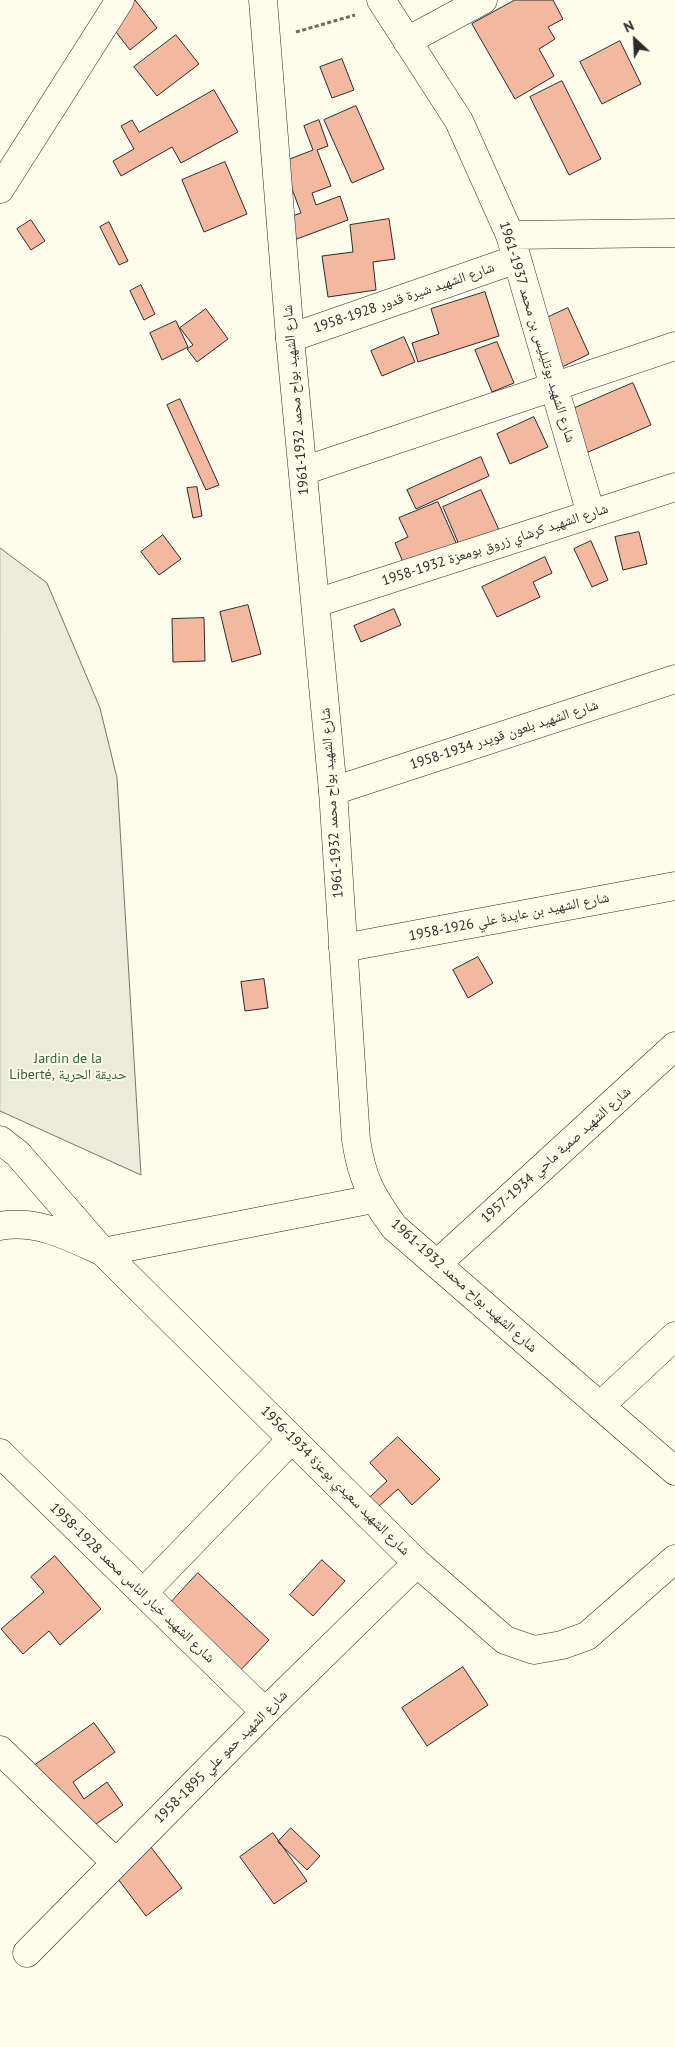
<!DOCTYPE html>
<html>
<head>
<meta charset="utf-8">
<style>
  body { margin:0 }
  #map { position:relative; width:675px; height:2047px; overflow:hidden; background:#fdfbea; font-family:"PT Sans",sans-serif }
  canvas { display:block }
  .north { position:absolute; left:610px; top:15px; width:50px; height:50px; -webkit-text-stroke:4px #fdfbea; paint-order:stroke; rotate:335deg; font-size:14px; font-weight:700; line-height:20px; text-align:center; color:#2b2b2b }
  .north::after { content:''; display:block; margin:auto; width:18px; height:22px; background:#2b2b2b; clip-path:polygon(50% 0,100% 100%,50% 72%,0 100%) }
</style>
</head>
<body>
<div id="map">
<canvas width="675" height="2047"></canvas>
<div class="north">N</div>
</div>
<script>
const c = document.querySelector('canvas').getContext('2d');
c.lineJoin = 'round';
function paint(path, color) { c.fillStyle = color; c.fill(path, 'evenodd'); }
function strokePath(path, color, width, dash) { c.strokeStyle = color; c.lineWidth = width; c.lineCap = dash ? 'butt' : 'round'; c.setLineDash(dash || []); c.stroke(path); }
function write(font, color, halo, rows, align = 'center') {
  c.font = font + ' "PT Sans","Noto Naskh Arabic",sans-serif'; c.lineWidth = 4; c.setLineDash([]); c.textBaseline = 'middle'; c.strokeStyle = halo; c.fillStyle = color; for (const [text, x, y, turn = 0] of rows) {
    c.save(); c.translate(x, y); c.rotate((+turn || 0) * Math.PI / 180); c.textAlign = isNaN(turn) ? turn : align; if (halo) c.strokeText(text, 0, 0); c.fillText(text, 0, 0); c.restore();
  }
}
const green = new Path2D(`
  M0,548L47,583L100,708L117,778L141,1175L0,1111Z`);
paint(green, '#ecebdb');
strokePath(green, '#74746e', 1);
const building = new Path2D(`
  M120,0H135L157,28L130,50L102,14Z
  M515,0H553L563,19L548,27L555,39L539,49L554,76L515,99L472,24Z
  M176,35L199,64L157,96L134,67Z
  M620,41L641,84L602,104L580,62Z
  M342,59L354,90L332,98L320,67Z
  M562,81L601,159L569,175L530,97Z
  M214,90L238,132L181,163L172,147L121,176L113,161L134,149L121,126L132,120L139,132Z
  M356,106L384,169L352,183L324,120Z
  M319,120L328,146L317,150L331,186L312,193L316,205L340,196L348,220L294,240L286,218L301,213L282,162L313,150L304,126Z
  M225,162L247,214L204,232L182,180Z
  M389,219L395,259L373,262L376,290L328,297L322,256L353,252L350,225Z
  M31,220L45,241L31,250L17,229Z
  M109,222L128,261L119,265L100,227Z
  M141,285L155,314L144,320L130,291Z
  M485,292L499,336L418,362L412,343L439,334L431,309Z
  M568,308L589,354L562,367L540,321Z
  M206,309L228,339L197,362L187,349L193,345L180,328Z
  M176,321L188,347L162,360L150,333Z
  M404,337L415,362L382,376L371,351Z
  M497,342L514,383L492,392L475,350Z
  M633,383L651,425L586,453L568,411Z
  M180,399L219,485L206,490L167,405Z
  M534,417L548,447L510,464L497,434Z
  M481,457L489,476L416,509L407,490Z
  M197,487L202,516L193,518L187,488Z
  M481,490L499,530L460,547L443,507Z
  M438,502L457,545L405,567L395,543L408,537L399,518Z
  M639,532L647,564L623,570L615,537Z
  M163,535L181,559L159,575L141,552Z
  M591,541L608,580L592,587L574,549Z
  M545,557L552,573L533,582L540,597L497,617L482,587Z
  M248,605L261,654L232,662L220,612Z
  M394,609L401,625L361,642L354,626Z
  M204,618L205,661L173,662L172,619Z
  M478,957L493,983L468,998L453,970Z
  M264,979L268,1008L245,1011L241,982Z
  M398,1437L440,1479L412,1505L398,1489L367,1517L358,1508L387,1481L370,1463Z
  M55,1556L101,1609L60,1645L49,1631L23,1654L1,1629L44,1592L31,1577Z
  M322,1560L345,1581L313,1616L290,1595Z
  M198,1573L269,1640L235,1676L164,1610Z
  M463,1667L488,1705L427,1746L402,1708Z
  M94,1723L115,1752L73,1782L84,1799L107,1782L123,1805L79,1836L31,1768Z
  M291,1828L320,1856L307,1870L278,1842Z
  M138,1830L182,1888L146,1916L102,1858Z
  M273,1833L307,1881L274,1904L240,1857Z`);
paint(building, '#f2b8a0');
strokePath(building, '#2b2b2b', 1);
const street = new Path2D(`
  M381,0L459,121L510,235L591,514
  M407,41L483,0
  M0,189L120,0
  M510,235L675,233
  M290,338L517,259
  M303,471L675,346
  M316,603L675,487
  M333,791L675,679
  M343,948L675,886
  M0,1140L18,1154L103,1252L373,1199
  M0,1226C37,1219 70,1237 103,1252L417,1563L505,1640L534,1650L562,1645L587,1636L675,1559
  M437,1264L675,1046
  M600,1406L675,1336
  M0,1453L265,1712
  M143,1593L292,1439
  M0,1750L116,1863
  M27,1953L265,1712L417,1563`);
const secondary = new Path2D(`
  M263,0L290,338L333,791L356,1140C362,1179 371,1195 394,1227L675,1471`);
strokePath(street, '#2b2b2b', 29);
strokePath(secondary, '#2b2b2b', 29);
strokePath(new Path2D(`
  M296,32L355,15`), '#6a6964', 3, [4, 2.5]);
strokePath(street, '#fdfbea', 28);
strokePath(secondary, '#fdfbea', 28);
write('14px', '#2b2b2b', '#fdfbea', [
  ["شارع الشهيد شيرة قدور 1928-1958",404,298,-19],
  ["شارع الشهيد بوتليليس بن محمد 1937-1961",537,332,73],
  ["شارع الشهيد بواح محمد 1932-1961",296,400,-95],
  ["شارع الشهيد كرشاي زروق بومعزة 1932-1958",495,545,-18],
  ["شارع الشهيد بلعون قويدر 1934-1958",504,735,-18],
  ["شارع الشهيد بواح محمد 1932-1961",332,803,-94],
  ["شارع الشهيد بن عايدة علي 1926-1958",509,917,-11],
  ["شارع الشهيد صمبة ماحي 1934-1957",556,1155,-42],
  ["شارع الشهيد بواح محمد 1932-1961",464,1286,42],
  ["شارع الشهيد سعيدي بوعزة 1934-1956",335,1481,45],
  ["شارع الشهيد خيار الناس محمد 1928-1958",132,1583,44],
  ["شارع الشهيد حمو علي 1895-1958",221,1757,-45]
]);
write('14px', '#34623c', '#fdfbea', [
  ["Jardin de la",68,1059],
  ["Liberté, حديقة الحرية",68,1075]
]);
</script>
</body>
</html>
